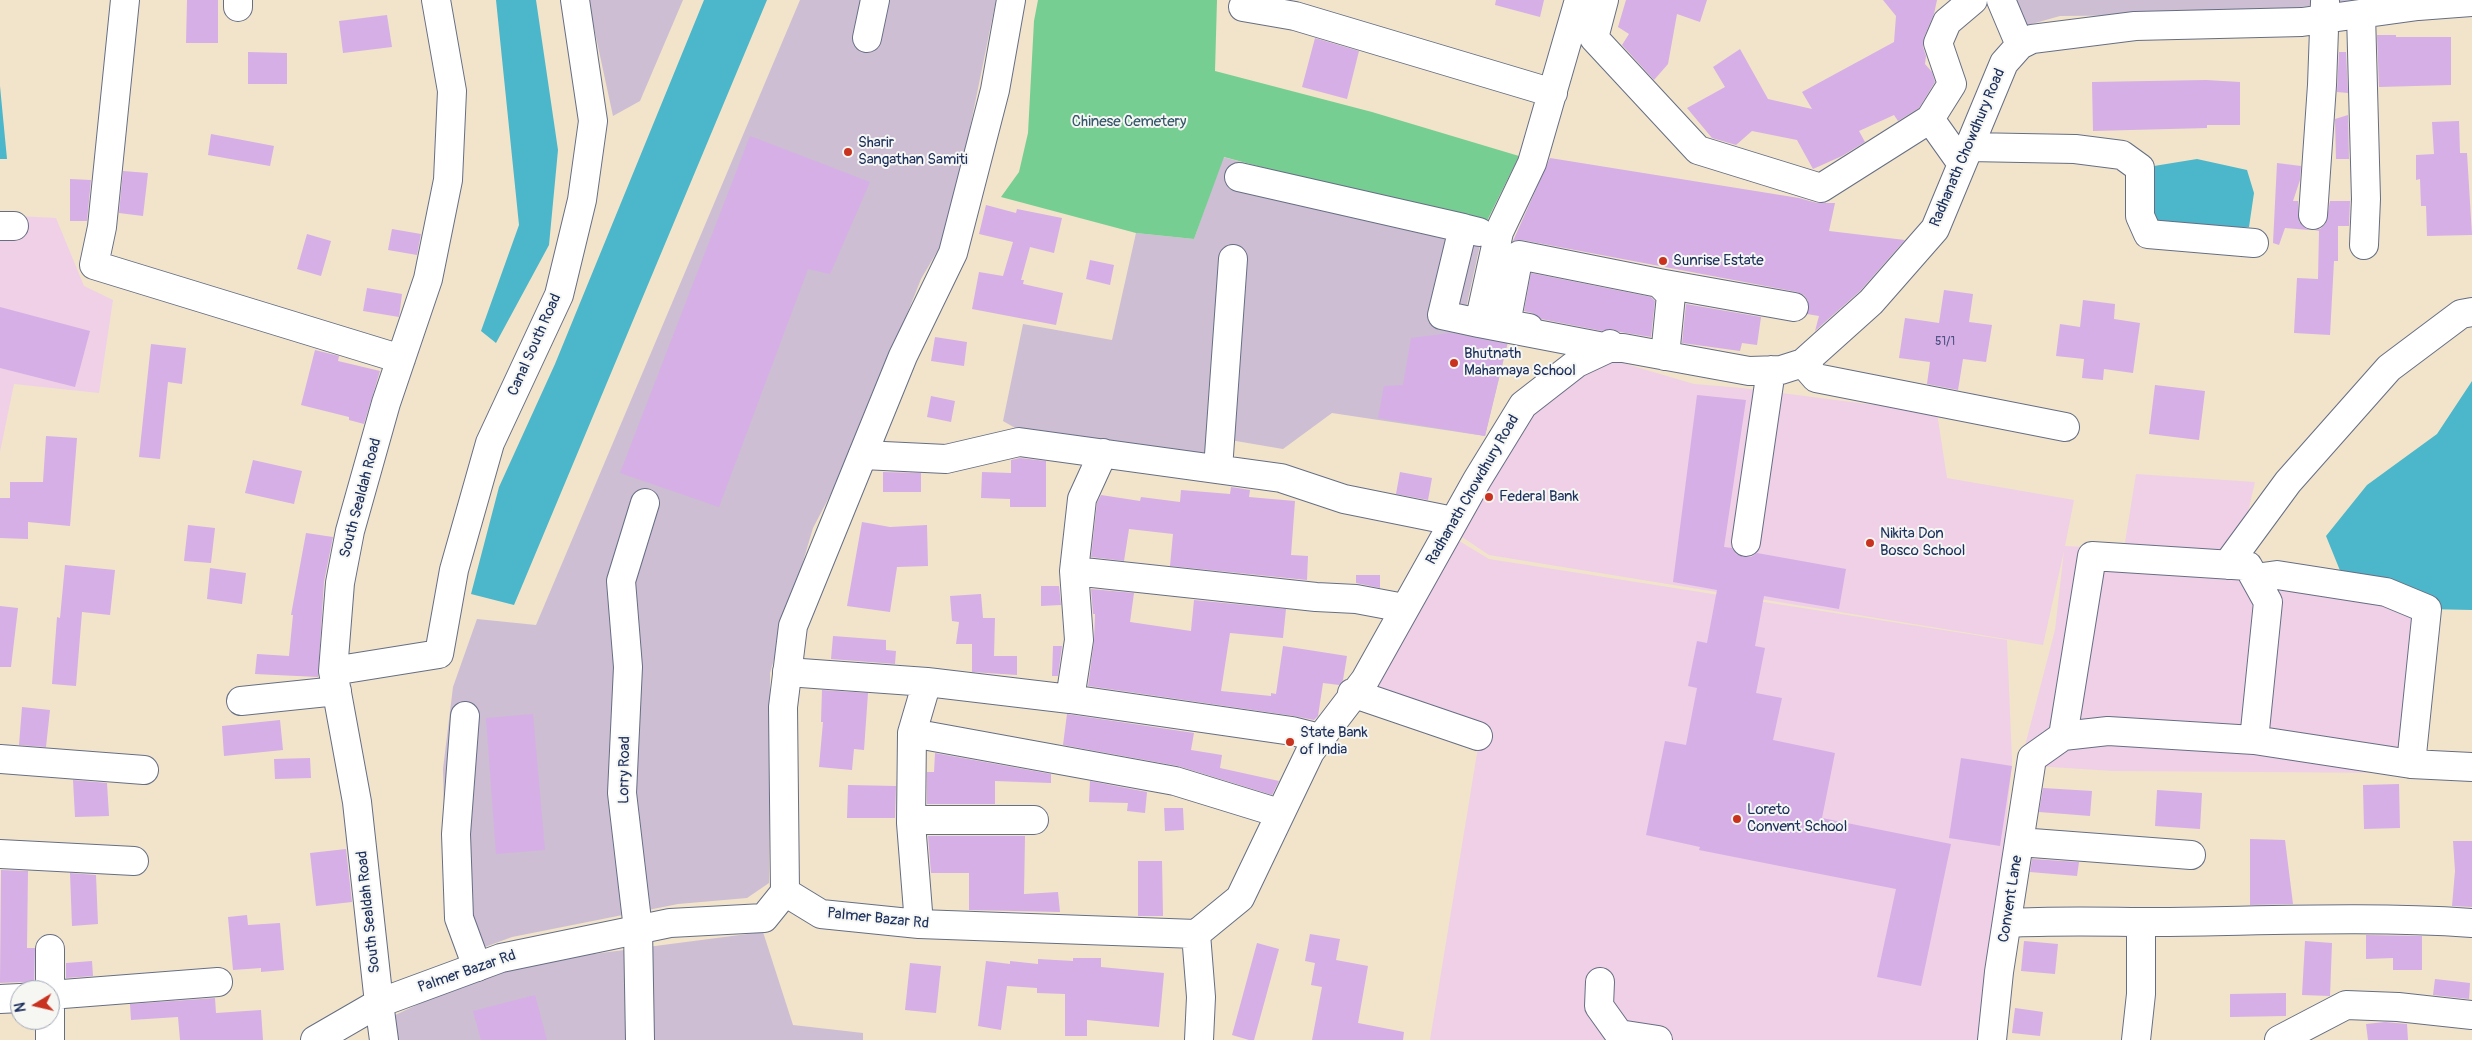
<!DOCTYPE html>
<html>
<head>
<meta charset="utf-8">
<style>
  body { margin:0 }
  #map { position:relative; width:2472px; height:1040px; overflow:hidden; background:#f1e4cb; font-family:Pangolin,sans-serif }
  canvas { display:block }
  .north { position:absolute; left:10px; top:980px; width:50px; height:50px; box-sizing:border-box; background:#f6f6f2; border:1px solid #9ea6b7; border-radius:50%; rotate:261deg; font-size:14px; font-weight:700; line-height:20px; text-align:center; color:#1b2f5e }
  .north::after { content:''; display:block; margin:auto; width:18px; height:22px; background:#c8321e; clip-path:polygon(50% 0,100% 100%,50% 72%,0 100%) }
</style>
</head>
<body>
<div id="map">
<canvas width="2472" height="1040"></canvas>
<div class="north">N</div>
</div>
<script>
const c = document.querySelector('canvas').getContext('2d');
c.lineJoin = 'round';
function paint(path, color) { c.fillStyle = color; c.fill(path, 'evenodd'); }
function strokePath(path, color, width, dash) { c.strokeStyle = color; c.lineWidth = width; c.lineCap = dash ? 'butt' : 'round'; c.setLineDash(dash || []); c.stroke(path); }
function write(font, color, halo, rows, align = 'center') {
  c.font = font + ' Pangolin,sans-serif'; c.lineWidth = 4; c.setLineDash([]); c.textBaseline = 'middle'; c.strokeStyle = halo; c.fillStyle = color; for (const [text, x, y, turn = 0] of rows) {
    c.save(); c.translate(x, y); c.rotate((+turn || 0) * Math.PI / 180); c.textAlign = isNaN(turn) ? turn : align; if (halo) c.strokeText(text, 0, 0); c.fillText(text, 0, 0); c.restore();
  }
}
paint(new Path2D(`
  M0,215L56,218L84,286L113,300L99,393L14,384L0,452Z
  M1609,359L1694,384L1742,388L1937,413L1947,478L2074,500L2065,546L2124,549L2136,474L2255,482L2233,577L2421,611L2399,773L2113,771L2020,765L2055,630L2064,551L2043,645L1489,555L1456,533L1516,427L1558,388Z
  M1451,536L1489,559L2007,640L2012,761L2001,877L1980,1040H1430L1481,729L1378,688Z`), '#efd0e7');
paint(new Path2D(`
  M588,0H683L640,101L613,116Z
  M800,0H996L949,231L921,279L849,459L813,528L770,673L769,883L747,898L678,904L512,937L463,955L446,898L443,769L453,687L477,619L536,625Z
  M2015,0H2358L2243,14L2060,16L2021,27Z
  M1223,157L1484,227L1461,331L1508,342L1485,436L1332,413L1283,449L1230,440L1205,459L1024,433L1003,421L1023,324L1112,340L1136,233L1194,239Z
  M763,932L793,1025L863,1033V1040H398L393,1016L501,966Z`), '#cdbed3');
paint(new Path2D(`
  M1038,0H1217L1215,71L1372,112L1519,156L1484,227L1224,157L1194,239L1136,233L1001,197L1019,172L1028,133L1034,21Z`), '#76ce93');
paint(new Path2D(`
  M496,0H536L558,150L549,245L496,343L481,331L519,225Z
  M704,0H767L514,605L471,594L499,487L555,364Z
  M0,86L7,159H0Z
  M2197,159L2247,170L2254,193L2249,227L2190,234L2157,227L2145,186L2154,166Z
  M2472,381V610L2427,609L2409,586L2341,573L2326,536L2367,485L2437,434Z`), '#4cb7ca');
paint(new Path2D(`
  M187,0H218V43H186Z
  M1496,0H1544L1540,17L1495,5Z
  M1626,0H1707L1700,22L1677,14L1668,64L1654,80L1622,45L1629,34L1618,27Z
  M1883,0H1937L1934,14L1924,37L1923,47L1926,56L1925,64L1932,72L1935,82L1919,108L1898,121L1894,115L1859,131L1865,142L1842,156L1813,169L1797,140L1752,131L1736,145L1712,138L1687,108L1725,87L1713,67L1740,49L1768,99L1812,109L1802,92L1894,42L1896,16Z
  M387,15L392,47L343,53L339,21Z
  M2377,35H2396V37H2451V85L2379,87Z
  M1315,38L1359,51L1347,99L1302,87Z
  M248,52L287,53V84H248Z
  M2339,52H2346L2348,93L2337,92Z
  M2206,80L2240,82V125H2207V128L2093,131L2092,82Z
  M2348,115L2349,159H2336L2335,119Z
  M2459,121L2460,153H2467L2472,235L2427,236L2426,206H2421L2420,179L2416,180V155L2434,154L2432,122Z
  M211,134L274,146L270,166L208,155Z
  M750,136L870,182L830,274L808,269L719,507L620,473Z
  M1550,158L1799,198L1817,203H1835L1829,231L1905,240L1860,291L1815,331L1819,316L1807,314L1808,301L1804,295L1797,292L1522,240L1513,241Z
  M2277,163L2301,166L2300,180L2293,201H2298L2299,222L2309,230L2285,228L2279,245L2273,243Z
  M123,171L148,173L143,216L119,213Z
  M70,179L91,180L87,221H70Z
  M2330,201H2350L2349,226H2338V261H2334L2330,335L2294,333L2297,278L2318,279L2319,231L2314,230L2320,229L2326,223Z
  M986,205L1016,213L1017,209L1062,218L1054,253L1030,247L1021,280H1024L1023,284L1063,293L1056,325L972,309L979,272L1003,276L1013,242L979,234Z
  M392,229L421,234L417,255L388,250Z
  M307,234L331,241L321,276L297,269Z
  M1090,260L1114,265L1110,285L1086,279Z
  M1531,273L1651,297L1655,301L1651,337L1620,332L1613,329L1602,331L1541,319L1532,313L1524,311Z
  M367,288L402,294L399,317L363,311Z
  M1944,290L1973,294L1969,322L1992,325L1986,362L1963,359L1958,390L1927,384L1930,362L1899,358L1905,318L1939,323Z
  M2083,300L2115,304L2114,319L2140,323L2133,373L2104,369L2103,380L2082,378L2084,359L2056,356L2060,324L2080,327Z
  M1686,304L1761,317L1757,345L1742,343L1740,351L1682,343Z
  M0,307L90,331L75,387L0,368Z
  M1450,333L1507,344L1485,436L1378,418L1384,386L1403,385L1411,338Z
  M935,337L967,342L964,366L931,361Z
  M151,344L186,348L182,384L168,382L160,459L139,457Z
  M315,350L339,356L338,361L380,371L364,424L349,420V417L301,405Z
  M2155,385L2205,391L2199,440L2149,434Z
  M1697,395L1746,400L1724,547L1732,548L1736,554L1743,557H1751L1757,553L1846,569L1839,609L1764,596L1755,646L1765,648L1756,693L1782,698L1773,740L1835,753L1822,818L1951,844L1921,986L1877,977L1896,889L1699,850L1700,847L1646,835L1665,741L1686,745L1697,688L1688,686L1697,641L1707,643L1717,590L1673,582Z
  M931,396L955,401L951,422L927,417Z
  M46,436L77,438L70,526L28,522V539L0,538V498H10V482H43Z
  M1020,458L1046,461V507H1010V499L981,498L982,472L1011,473V460Z
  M253,460L302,471L294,504L245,493Z
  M883,472L921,473V492H883Z
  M1400,472L1432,478L1428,500L1396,494Z
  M1231,487L1250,490L1249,497L1295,501L1291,555L1308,556L1307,580L1170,566L1173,534L1129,529L1124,561L1091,557L1097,503L1101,495L1140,501L1141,497L1180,502L1181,490L1230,494Z
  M862,522L890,527L927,525L928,566L897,567L890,612L847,606Z
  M188,525L215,528L211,563L184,561Z
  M306,533L333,537L324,582L318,677L255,674L257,654L289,656L293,615H291Z
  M65,565L115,570L110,615L82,612L76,686L52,684L57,617L60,618Z
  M210,568L246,573L242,604L207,599Z
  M1356,575H1380V588L1356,583Z
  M1041,586H1059L1061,605L1041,606Z
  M1091,589L1134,593L1130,622L1191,631L1194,600L1286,609L1283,638L1230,633L1221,691L1271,696V693L1276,694L1283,646L1347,656L1343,680L1339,685L1323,683L1318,716L1314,720L1294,716L1088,686L1094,642L1095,614H1093Z
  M981,594L983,618H995L994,656H1017V675L972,672V644H956L959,622L952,621L950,596Z
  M0,606L18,608L11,667H0Z
  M833,636L886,640V650L896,651L895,664L831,659Z
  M1053,646H1062L1058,676H1052Z
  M822,690L868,693L864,750L854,749L852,770L819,767L823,722H821Z
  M22,707L50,710L46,747L19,745Z
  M533,714L545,850L496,854L486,718Z
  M1067,714L1194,733L1191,750L1222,755L1220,768L1279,781L1272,795L1178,766L1063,745Z
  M280,720L283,750L224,756L222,726Z
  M935,753L1051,774V783L995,781V804H927V772H934Z
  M310,758L311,778L275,779L274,759Z
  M1961,758L2012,766L2000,846L1949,838Z
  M73,780L107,783L109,816L75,817Z
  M1090,781L1147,792L1145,813L1127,811L1128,803L1089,802Z
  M2399,784L2400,828L2364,829L2363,785Z
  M848,785L896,786L895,818H847Z
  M2043,788L2092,791L2090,816L2039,812Z
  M2157,790L2202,793L2200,829L2155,826Z
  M1164,808H1183L1184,830L1165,831Z
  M928,836H1025L1024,894L1058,892L1060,912L969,910V873H931Z
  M2250,839L2285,840L2293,904L2250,905Z
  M2453,841H2472V907L2452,906L2455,871Z
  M346,849L352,902L316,906L310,853Z
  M2032,859L2079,862L2077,876L2030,872Z
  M1138,861H1162L1163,916H1138Z
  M1,870L28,871L27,948H35L34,990L27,984L20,982L0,983Z
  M70,873L96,875L98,924L72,926Z
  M247,915L248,925L280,923L284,970L261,972V968L233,970L228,917Z
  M1310,934L1340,939L1336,960L1368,966L1358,1023L1404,1032L1403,1040H1312L1322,987L1311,985L1315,963L1305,961Z
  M2366,935L2422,936V970H2393V958L2366,959Z
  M2024,941L2058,944L2055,974L2021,971Z
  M2305,941L2332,943L2330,996L2302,995Z
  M1257,943L1279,949L1254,1040H1249L1232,1035Z
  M1073,958H1101V967L1164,973L1159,1027L1087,1020V1036H1065V994L1037,993V988L1007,986L1001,1030L978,1026L986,961L1010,964V961L1038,964V959L1073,961Z
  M92,961L93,976L66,978V963Z
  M910,963L941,966L936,1013L905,1010Z
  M2435,979L2470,983L2469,999L2433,995Z
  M2286,993V1016L2230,1017V994Z
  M535,995L547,1040H481L473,1011Z
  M215,998L216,1013L261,1010L263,1040H180L178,1017L131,1020L130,1004Z
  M2015,1008L2043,1012L2040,1036L2012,1033Z
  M2385,1022L2407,1024L2408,1040H2368L2366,1024Z`), '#d6afe6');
const minor = new Path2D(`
  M125,0L102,227L94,265L401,359
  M238,0V7
  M1579,0L1532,163L1499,232L1479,323L1609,348L1610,344
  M1604,0L1594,38L1698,150L1821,188L1930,119L1952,84L1938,43L1947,22L1973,0
  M2001,0L2020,45
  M1243,7L1295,16L1553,93
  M2361,14L2366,199L2364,245
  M867,38L875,0
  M1930,119L1962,164
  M1969,147L2075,149L2122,155L2140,168V216L2148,234L2254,243
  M1239,177L1463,228
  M2313,215L2322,85L2325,2
  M0,226H14
  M1659,283L1794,307
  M1479,323L1442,315L1463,228L1479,232
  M1529,328L1506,324L1519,255L1659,283L1671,295L1665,356
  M1803,363L1816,378L2065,427
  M863,455L946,459L1019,442L1281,478L1344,499L1453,521
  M1218,469L1233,259
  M1746,542L1771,370
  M2227,565L2288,482L2389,368L2461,314L2472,312
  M1074,571L1316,597L1356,599L1404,608
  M2255,578L2277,575L2386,592L2427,609L2411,764
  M333,671L439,654L454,570L490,443L559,295L582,200L593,121L575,0
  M787,672L927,682L1070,699L1292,731L1320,738
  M1352,693L1478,736
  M1070,699L1079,640L1074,571L1082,499L1103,453
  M241,701L337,691
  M465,716L456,834L459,918L477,967
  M912,733L1175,781L1279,813
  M2254,740L2411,764L2472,767
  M0,759L144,770
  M911,820H1034
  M2019,842L2191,855
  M0,854L134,861
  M785,892L821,914L919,924L1196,934
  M2007,923C2059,920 2110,922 2162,922C2265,921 2369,916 2472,923
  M919,924L911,823L912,733L927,682
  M1196,934L1240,898L1310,752L1365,680L1477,480L1523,405L1577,363L1609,348H1623L1749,371L1781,370L1803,363L1871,302L1935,229L2004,63L2020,45L2032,39L2135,26L2302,22L2418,6L2472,2
  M1196,934L1201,997L1199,1040
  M1600,982L1599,1006L1619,1034L1658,1040
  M50,995L218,982
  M0,999L20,998
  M50,1040V949
  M315,1040L379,1003L357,802L333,671L340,583L350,531L386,403L428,279L448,180L452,91L436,0
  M640,1040L638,929L622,793L628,667L621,581L645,503
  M1992,1040L1999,972L2032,758L2063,736L2108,731L2254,740L2268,602L2248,566L2092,556L2063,736
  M2136,1040L2141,994V922
  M2279,1040L2346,1005L2398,1007L2472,1015`);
const major = new Path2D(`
  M384,1040L379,1003L501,958L670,923L764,918L785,892L783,707L793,626L903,356L953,253L995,90L1011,0`);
strokePath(minor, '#666e84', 30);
strokePath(major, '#666e84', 30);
strokePath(minor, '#fff', 28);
strokePath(major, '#fff', 28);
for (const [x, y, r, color] of [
  [848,152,5,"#c8321e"],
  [1663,261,5,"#c8321e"],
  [1454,363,5,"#c8321e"],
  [1489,497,5,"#c8321e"],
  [1870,543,5,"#c8321e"],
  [1290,742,5,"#c8321e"],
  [1737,819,5,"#c8321e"]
]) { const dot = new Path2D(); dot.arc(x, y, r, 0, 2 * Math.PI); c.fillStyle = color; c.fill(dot); strokePath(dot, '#f6f6f2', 2); }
write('12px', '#4a4f80', null, [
  ["51/1",1945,342]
]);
write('15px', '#32576b', '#f6f6f2', [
  ["Chinese Cemetery",1129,122]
]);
write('15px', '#1b2f5e', '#f6f6f2', [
  ["Sharir",858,143],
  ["Sangathan Samiti",858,160],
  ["Sunrise Estate",1673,261],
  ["Bhutnath",1464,354],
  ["Mahamaya School",1464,371],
  ["Federal Bank",1499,497],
  ["Nikita Don",1880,534],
  ["Bosco School",1880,551],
  ["State Bank",1300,733],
  ["of India",1300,750],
  ["Loreto",1747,810],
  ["Convent School",1747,827]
], 'left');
write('15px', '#1b2f5e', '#f6f6f2', [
  ["Radhanath Chowdhury Road",1968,148,-67],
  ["Canal South Road",535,345,-66],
  ["Radhanath Chowdhury Road",1473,490,-60],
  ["South Sealdah Road",361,498,-75],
  ["Lorry Road",625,770,-89],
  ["Convent Lane",2011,899,-81],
  ["South Sealdah Road",369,912,-96],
  ["Palmer Bazar Rd",878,919,6],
  ["Palmer Bazar Rd",467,972,-19]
]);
</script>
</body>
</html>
